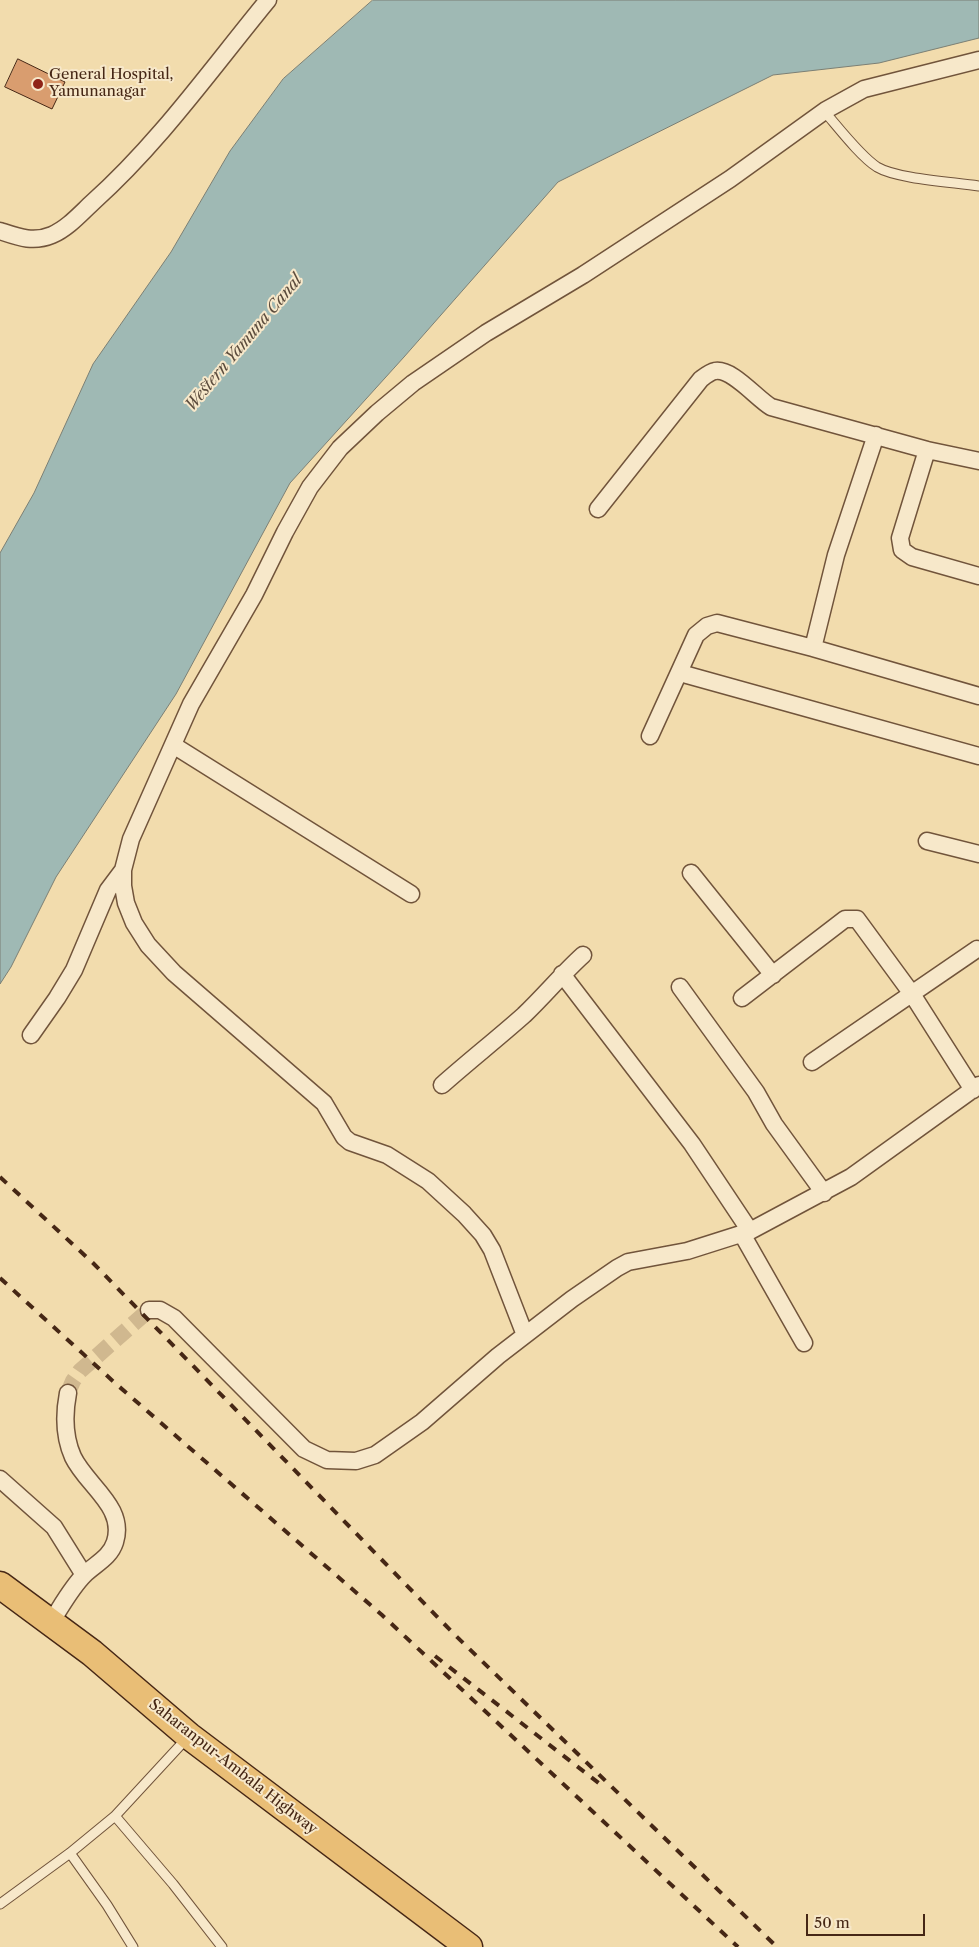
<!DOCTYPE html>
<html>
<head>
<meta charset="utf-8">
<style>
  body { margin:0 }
  #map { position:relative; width:979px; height:1947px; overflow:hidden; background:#f2dcad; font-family:"Libre Caslon Text",serif }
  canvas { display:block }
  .scale { position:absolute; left:806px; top:1914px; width:119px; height:22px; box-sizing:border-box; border:2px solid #462715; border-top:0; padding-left:6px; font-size:15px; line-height:18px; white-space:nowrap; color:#462715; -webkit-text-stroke:4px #f7e8ca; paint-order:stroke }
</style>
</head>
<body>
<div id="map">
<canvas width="979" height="1947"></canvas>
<div class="scale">50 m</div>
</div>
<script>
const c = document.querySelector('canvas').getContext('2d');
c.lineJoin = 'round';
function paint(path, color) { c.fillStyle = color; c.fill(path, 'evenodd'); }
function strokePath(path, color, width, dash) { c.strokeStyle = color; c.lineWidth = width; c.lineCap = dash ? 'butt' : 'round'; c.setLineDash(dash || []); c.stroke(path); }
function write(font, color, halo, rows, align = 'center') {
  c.font = font + ' "Libre Caslon Text",serif'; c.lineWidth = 4; c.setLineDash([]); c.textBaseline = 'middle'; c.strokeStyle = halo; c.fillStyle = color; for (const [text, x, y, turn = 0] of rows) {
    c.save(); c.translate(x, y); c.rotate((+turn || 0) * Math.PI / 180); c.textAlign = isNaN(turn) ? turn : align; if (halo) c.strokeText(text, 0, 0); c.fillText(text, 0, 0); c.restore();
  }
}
const water = new Path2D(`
  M373,0H979V38L879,63L773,75L558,182L404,357L290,483L176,694L56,877L11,967L0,984V553L34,493L93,364L171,252L230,151L283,79Z`);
paint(water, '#9fb9b4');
strokePath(water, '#7b7f74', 1);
const building = new Path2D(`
  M18,59L65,82L52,109L5,87Z`);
paint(building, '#d99d6f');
strokePath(building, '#462715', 1);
strokePath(new Path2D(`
  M68,1393L73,1381L80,1371L149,1310`), '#d0b88f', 16, [16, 8]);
const lane = new Path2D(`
  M824,111C838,127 860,156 877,167C897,179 953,182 979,186
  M115,1816L173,1884L222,1947
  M70,1853L107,1905L133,1947
  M0,1904L70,1853L115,1816L187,1738`);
const street = new Path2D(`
  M0,231C18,237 33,243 52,235C68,228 80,214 93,202C159,143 212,68 268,0
  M927,450L900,538L902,550L912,557L979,576
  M598,509L701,379C705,376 710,372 715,371C732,368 756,398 771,407L927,450L979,461
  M813,648L836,555L876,435
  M680,673L979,756
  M650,736L696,635L707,626L717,623L813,648L979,696
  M173,745L411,894
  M927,841L979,854
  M691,873L773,975
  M562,974L692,1144L750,1231
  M680,987L756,1092L774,1124L824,1193
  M742,998L845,919H857L912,994L973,1090
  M31,1035L57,998L74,970L108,890L123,870
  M812,1062L977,949
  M442,1085C469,1061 497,1039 524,1015C545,995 562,974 583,955
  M742,1234L804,1343
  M149,1310H160L174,1318L304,1449L327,1460L356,1461L375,1455L422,1422L498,1356L572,1299L617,1268L628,1262L687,1251L750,1231L851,1177L979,1085
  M525,1335L492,1250L483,1235L464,1214L428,1181L387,1155L350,1142L344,1137L324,1103L174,973L148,945L134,923L126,903L123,886V870L131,839L191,704L254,595L285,532L310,487L340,448L377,413L413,383L486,333L583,275L730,179L826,110L864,89L979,60
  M0,1479L54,1527L84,1575
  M51,1622C61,1607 71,1588 84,1575C95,1564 110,1558 115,1542C126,1507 87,1486 73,1457C64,1437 64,1414 68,1393`);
const primary = new Path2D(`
  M0,1585L92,1653L189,1736L469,1947`);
strokePath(lane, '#71543b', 11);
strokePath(street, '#71543b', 19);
strokePath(primary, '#462715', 29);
strokePath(lane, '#f7e8ca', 9);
strokePath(street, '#f7e8ca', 16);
strokePath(primary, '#e9be76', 26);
strokePath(new Path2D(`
  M0,1177L93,1263L454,1634L777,1947
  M0,1278L115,1383L382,1615L738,1947
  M435,1656L605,1788`), '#462715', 4, [9, 9]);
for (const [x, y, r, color] of [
  [38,84,6,"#8f2418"]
]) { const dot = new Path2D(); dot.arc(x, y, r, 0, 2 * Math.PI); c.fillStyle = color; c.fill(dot); strokePath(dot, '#f7e8ca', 2); }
write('15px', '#462715', '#f7e8ca', [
  ["General Hospital,",49,75],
  ["Yamunanagar",49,92]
], 'left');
write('15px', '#462715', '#f7e8ca', [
  ["Saharanpur-Ambala Highway",233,1767,38]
]);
write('italic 16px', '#5c4c3d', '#f7e8ca', [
  ["Western Yamuna Canal",244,343,-50]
]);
</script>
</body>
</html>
